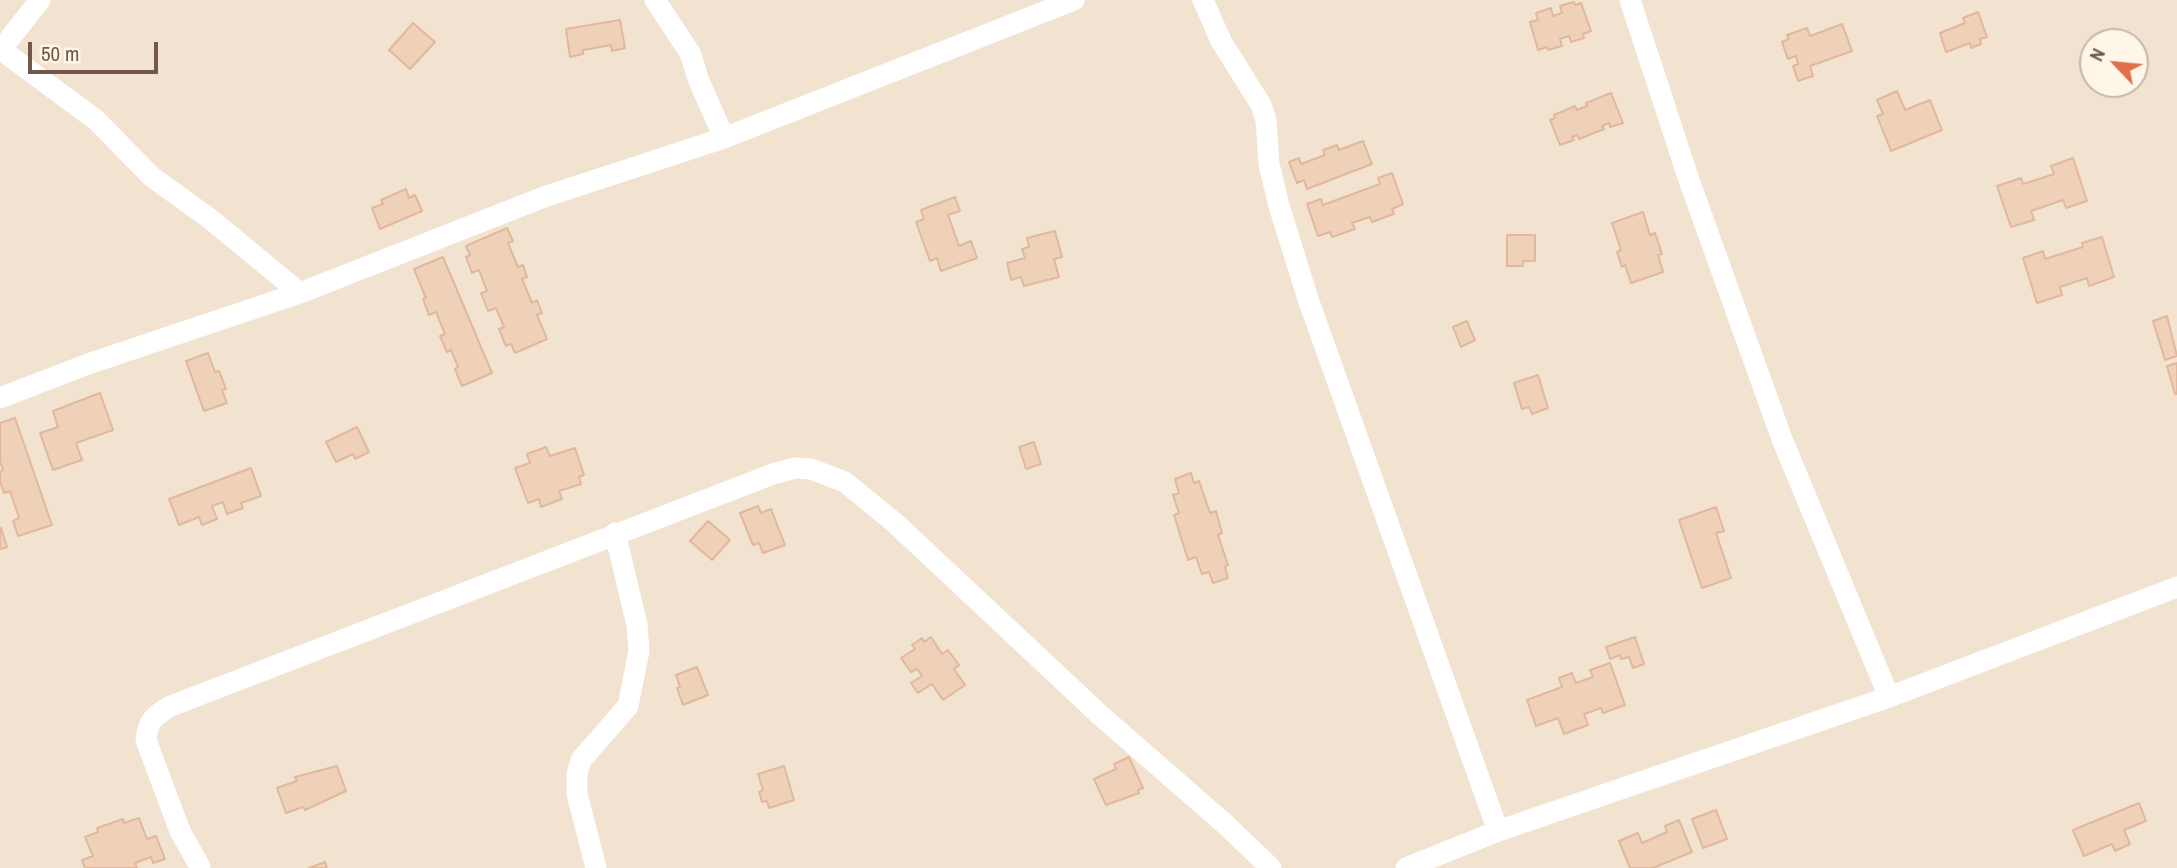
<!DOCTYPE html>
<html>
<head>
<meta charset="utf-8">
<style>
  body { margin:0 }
  #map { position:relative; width:2177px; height:868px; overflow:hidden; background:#fbf2e1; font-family:"Archivo Narrow",sans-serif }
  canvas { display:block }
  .north { position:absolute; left:2079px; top:28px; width:70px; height:70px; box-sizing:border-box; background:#fef6e7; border:2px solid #c6b7a8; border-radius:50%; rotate:296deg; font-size:19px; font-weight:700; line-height:28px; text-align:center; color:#715849 }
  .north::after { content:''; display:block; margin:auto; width:24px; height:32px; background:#e1704a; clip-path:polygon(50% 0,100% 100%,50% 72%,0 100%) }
  .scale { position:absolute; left:28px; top:42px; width:130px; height:32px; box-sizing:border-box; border:4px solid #715849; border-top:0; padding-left:9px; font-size:21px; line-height:24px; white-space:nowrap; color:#715849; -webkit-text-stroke:5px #fef6e7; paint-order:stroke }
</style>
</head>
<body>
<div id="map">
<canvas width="2177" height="868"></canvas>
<div class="north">N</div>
<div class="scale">50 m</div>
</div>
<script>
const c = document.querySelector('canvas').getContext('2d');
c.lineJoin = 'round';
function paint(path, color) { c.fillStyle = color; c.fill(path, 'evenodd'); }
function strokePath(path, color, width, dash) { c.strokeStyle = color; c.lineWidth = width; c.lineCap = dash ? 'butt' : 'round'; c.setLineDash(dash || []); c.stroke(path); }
paint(new Path2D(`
  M0,0H2177V868H0ZM2093,42H2135V84H2093Z`), '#f2e3d0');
const building = new Path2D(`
  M1574,2L1575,5L1581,3L1591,31L1583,34L1584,38L1571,42L1569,36L1560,39L1562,46L1548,50L1547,47L1538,50L1530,22L1538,20L1536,13L1551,8L1553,16L1562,13L1560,6Z
  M1978,12L1987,37L1980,39L1981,44L1971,48L1970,43L1946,52L1940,33L1965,23L1963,18Z
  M620,20L625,48L612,51L611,45L583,50V54L570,57L566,29Z
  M413,23L435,42L410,69L389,50Z
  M1842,24L1852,51L1810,66L1813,76L1798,81L1793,66L1798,64L1796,56L1788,59L1782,42L1789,39L1787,35L1807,28L1810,36Z
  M1897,91L1905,110L1930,100L1942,130L1891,151L1877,116L1883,114L1877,100Z
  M1611,93L1623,123L1610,127L1609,123L1602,126L1604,129L1579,139L1577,135L1572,137L1574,140L1560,145L1550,120L1555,118L1554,115L1575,106L1577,110L1587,106L1586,103Z
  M1363,141L1372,164L1307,189L1304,180L1297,183L1289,162L1299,158L1301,164L1325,155L1323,150L1337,145L1339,150Z
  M2073,158L2087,201L2066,208L2063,200L2031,211L2034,220L2011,227L1997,186L2021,178L2023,184L2054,174L2051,166Z
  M1392,173L1403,204L1392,209L1394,214L1372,222L1370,217L1352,223L1355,229L1332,237L1330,232L1318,236L1307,204L1321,199L1323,205L1380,184L1378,178Z
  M406,189L409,198L415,195L422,211L380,229L372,208L383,204L381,200Z
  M955,197L960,211L948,215L959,246L971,241L977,258L941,271L937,258L930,261L916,222L924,219L921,210Z
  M1643,212L1650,235L1655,233L1662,254L1658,255L1663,272L1631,283L1625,265L1622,267L1617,252L1621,250L1612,223Z
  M507,228L513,241L508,243L518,267L523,265L527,277L522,279L532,303L537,300L542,313L537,315L547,339L515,353L511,344L506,346L499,329L504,327L496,308L488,311L481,293L487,291L479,270L472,273L466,257L470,255L466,246Z
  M1055,231L1062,257L1054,259L1059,277L1024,286L1021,277L1011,280L1007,263L1025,258L1022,249L1029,247L1027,238Z
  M1507,235H1535V261H1523V266H1507Z
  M2102,237L2114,277L2089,286L2087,278L2060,287L2062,295L2037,303L2023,258L2043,251L2045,259L2083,247L2082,243Z
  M443,257L492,373L462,386L455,369L458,367L451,350L447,352L440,336L445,334L436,312L429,315L423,299L426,298L414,269Z
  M2167,316L2177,356L2165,360L2153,321Z
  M1467,321L1475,340L1461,347L1453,327Z
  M208,353L215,372L219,371L226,389L222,390L227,403L204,411L186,361Z
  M2177,363V394H2175L2167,366Z
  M1538,375L1548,408L1532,414L1529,407L1522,409L1514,383Z
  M100,393L113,430L76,443L82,460L53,470L40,433L58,427L53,411Z
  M15,418L52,525L18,536L13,521L19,518L10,491L4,493L0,481V472L3,470L0,461V423Z
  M357,427L369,452L355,459L353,454L336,462L326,442Z
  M1034,442L1041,464L1026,469L1019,447Z
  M546,447L550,456L575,448L584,475L579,477L581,484L559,491L562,499L541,507L539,499L528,503L515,468L530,463L527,454Z
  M251,468L261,496L241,503L243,508L227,514L223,502L212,506L217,519L202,525L199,517L179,525L169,499Z
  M1191,473L1194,483L1199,481L1210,513L1216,511L1222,533L1218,535L1228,565L1225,567L1228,578L1213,583L1209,572L1202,574L1196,557L1188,560L1174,515L1179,513L1173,495L1179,493L1175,479Z
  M758,506L761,513L771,509L785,545L763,553L759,543L753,545L740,513Z
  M1716,507L1724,531L1716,533L1731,578L1702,588L1679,520Z
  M708,521L730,540L712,560L690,541Z
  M1,528L7,547L0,549V529Z
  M931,637L942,654L948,650L959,665L954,669L965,685L943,700L932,684L918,693L911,683L922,676L917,669L911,672L901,658L915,649L912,645L922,638L924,642Z
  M1635,637L1644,664L1633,668L1629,657L1621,659L1620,655L1610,659L1606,647Z
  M1610,663L1625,705L1603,713L1601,708L1584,714L1588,725L1564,734L1558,718L1536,726L1527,700L1562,687L1559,678L1572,673L1576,683L1593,677L1590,670Z
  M697,667L708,695L683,705L677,688L680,687L676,675Z
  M1129,757L1143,788L1138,790L1139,793L1106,805L1094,779L1116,769L1114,764Z
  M337,766L346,791L305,810L303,807L286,813L277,788L297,781L295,777Z
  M784,766L794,800L769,808L767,801L762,802L759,792L763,790L758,774Z
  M2139,803L2146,821L2124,830L2130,844L2115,851L2112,844L2084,856L2073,830Z
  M1716,810L1727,839L1703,848L1692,819Z
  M139,818L147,839L156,836L165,859L153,863L151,857L135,863L137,868H85L82,860L93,856L85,837L98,832L97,828L123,819L124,823Z
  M1679,820L1692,852L1653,868H1630L1619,841L1638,833L1642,843L1667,832L1665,826Z
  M325,862L327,868H309Z`);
paint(building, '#efd1ba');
strokePath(building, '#e1b89b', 2);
strokePath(new Path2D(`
  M655,0L690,53L699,81L724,138
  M1203,0L1221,41L1261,105L1266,120L1269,164L1279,206L1308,299L1498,831
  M1630,0L1689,180L1782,439L1889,697
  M0,49L96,120L152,177L209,218L300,293
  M0,51L40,0
  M0,398L88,364L300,293L544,197L724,138L1074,0
  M200,867L180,831L146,740C148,720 155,715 171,706L773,474L795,468L811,469L845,482L895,523L1100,715L1225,824L1271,868
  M596,868L577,794V774L581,760L628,706L639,651L637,625L615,533
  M1406,868L1498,831L1889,697L2177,587`), '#fff', 21);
</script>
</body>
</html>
